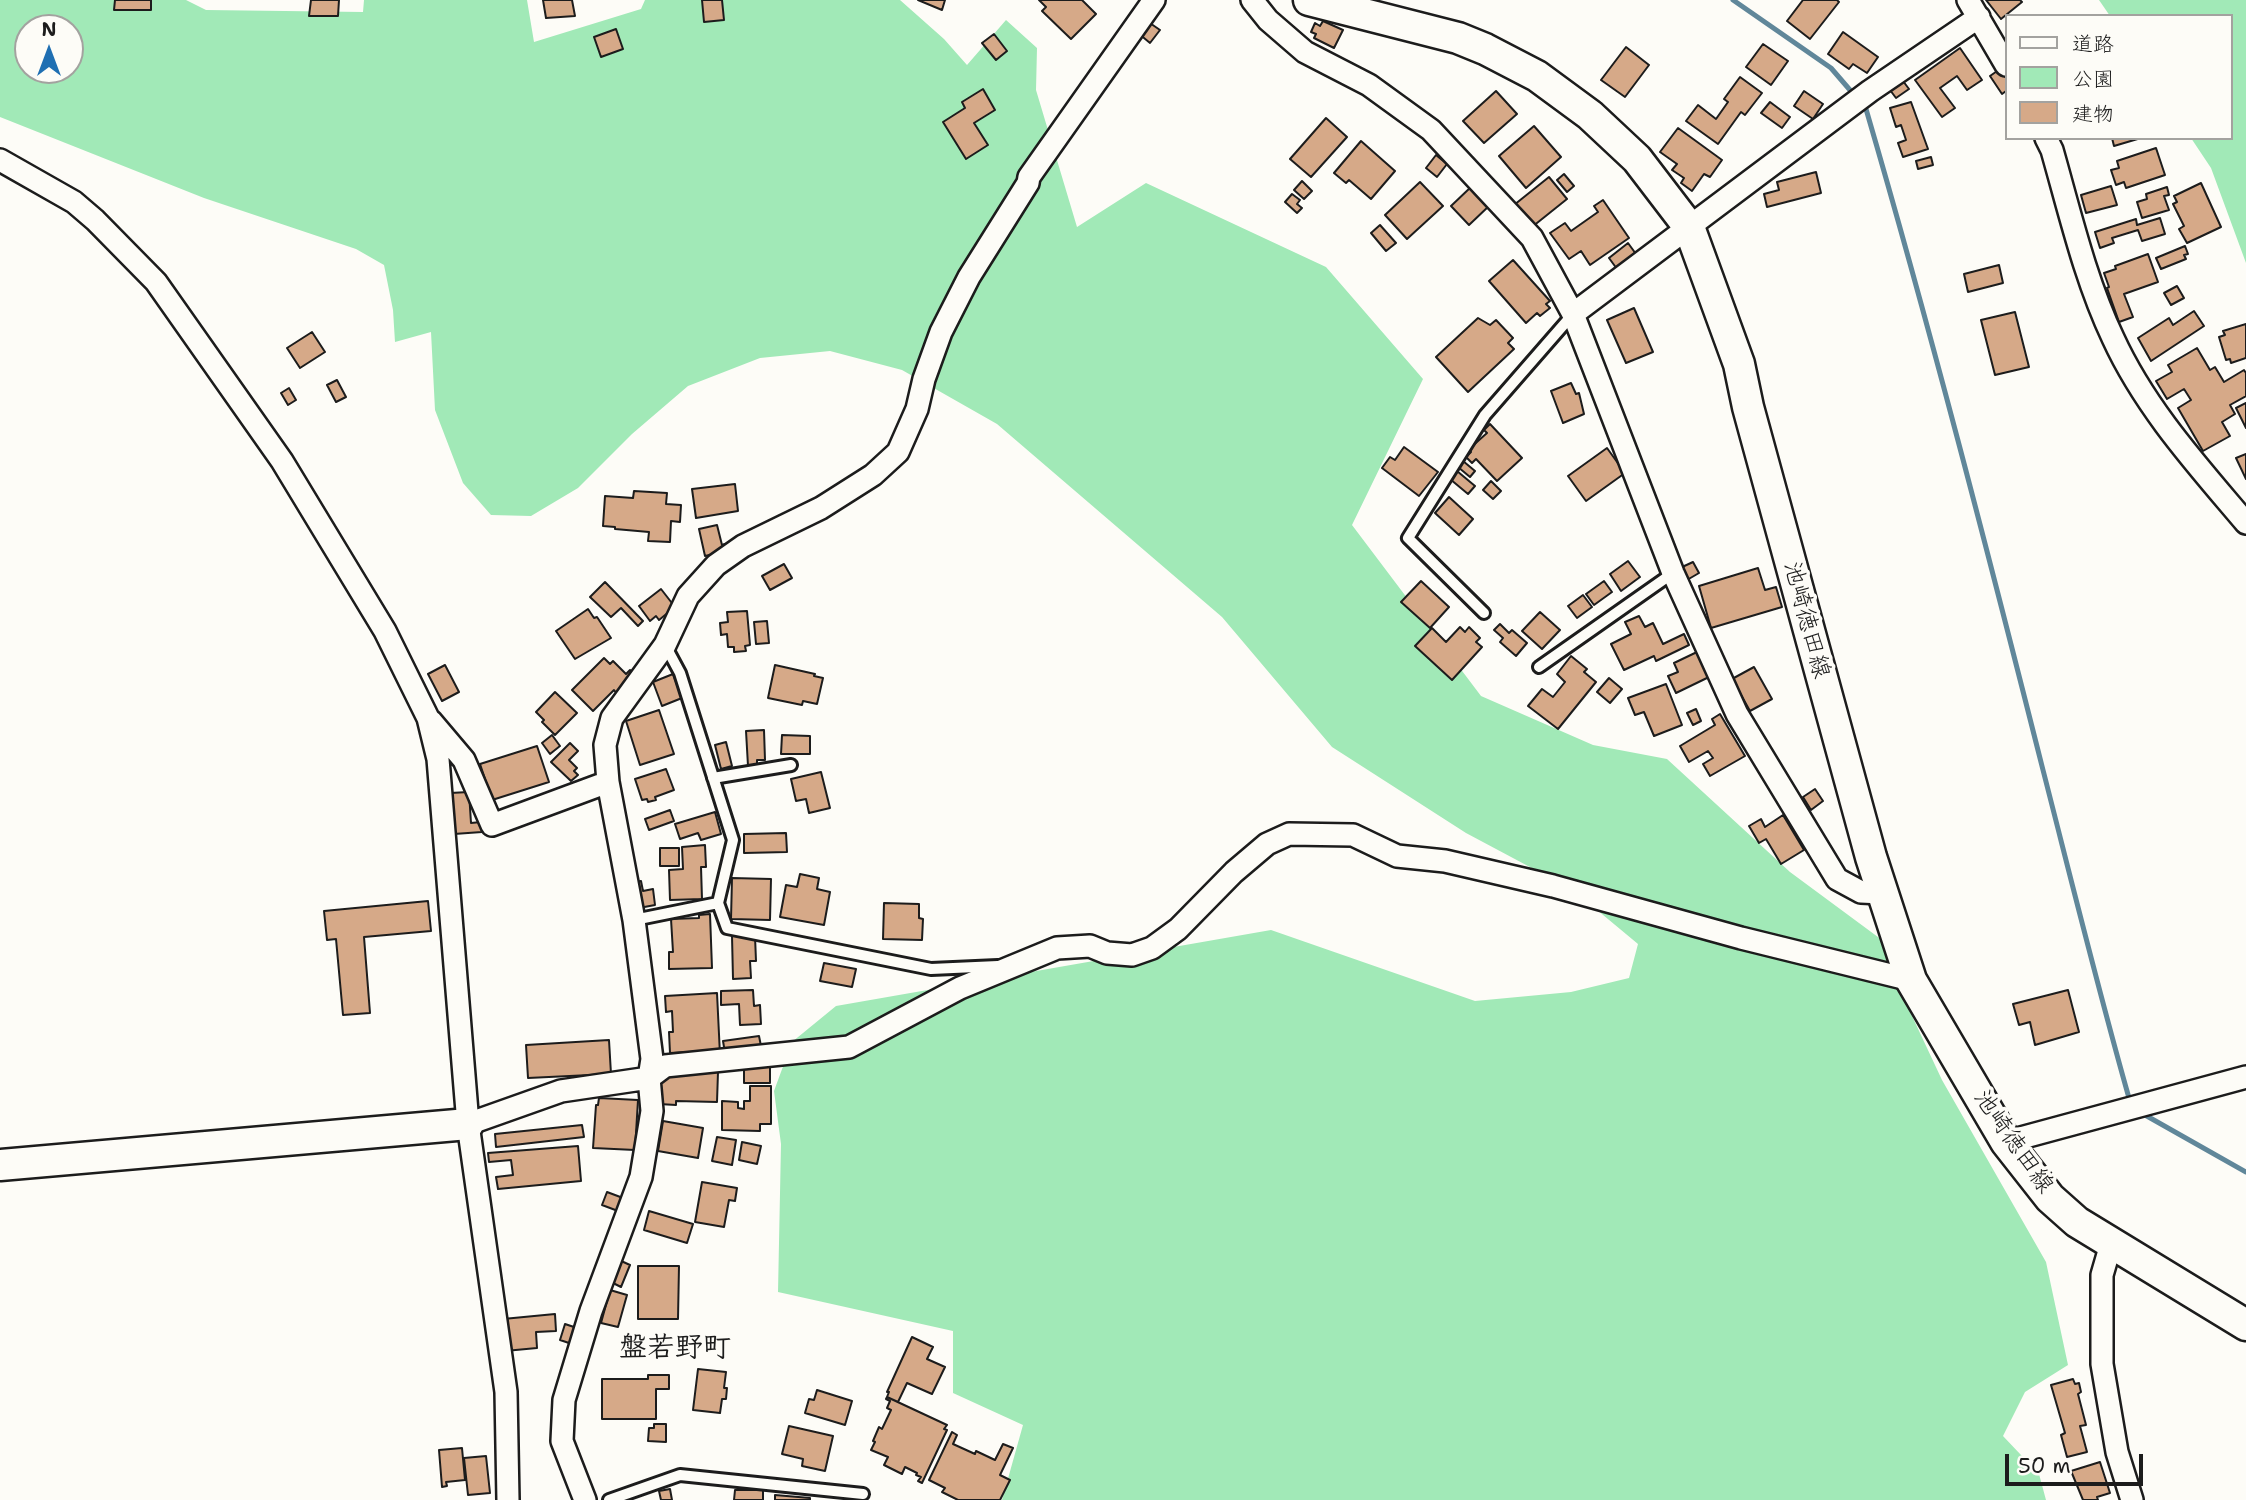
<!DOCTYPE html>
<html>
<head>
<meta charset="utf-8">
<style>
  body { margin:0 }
  #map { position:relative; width:2246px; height:1500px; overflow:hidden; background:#fdfcf7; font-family:"Shantell Sans","Klee One",sans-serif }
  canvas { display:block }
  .legend { position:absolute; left:2005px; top:14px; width:228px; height:126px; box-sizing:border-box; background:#fdfcf7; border:2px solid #a3a29f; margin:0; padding:9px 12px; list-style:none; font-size:21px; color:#1c1c1c }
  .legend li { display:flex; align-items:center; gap:14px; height:35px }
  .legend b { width:35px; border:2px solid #a3a29f }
  .north { position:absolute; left:14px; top:14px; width:70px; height:70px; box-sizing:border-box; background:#fdfcf7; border:2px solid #a3a29f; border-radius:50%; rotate:0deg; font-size:19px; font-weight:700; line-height:28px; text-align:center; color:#1c1c1c }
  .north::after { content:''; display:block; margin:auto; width:24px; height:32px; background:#1f6fb2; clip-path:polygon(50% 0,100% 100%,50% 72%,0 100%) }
  .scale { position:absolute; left:2005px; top:1454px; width:138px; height:32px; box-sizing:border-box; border:4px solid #1c1c1c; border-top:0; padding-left:9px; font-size:21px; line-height:24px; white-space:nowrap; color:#1c1c1c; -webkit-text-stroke:5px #fdfcf7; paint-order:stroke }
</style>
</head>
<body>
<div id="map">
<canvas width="2246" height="1500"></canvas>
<ul class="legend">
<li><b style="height:9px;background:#fdfcf7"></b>道路</li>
<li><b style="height:19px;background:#a1e9b7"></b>公園</li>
<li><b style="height:19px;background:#d6a988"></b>建物</li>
</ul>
<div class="north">N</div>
<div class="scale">50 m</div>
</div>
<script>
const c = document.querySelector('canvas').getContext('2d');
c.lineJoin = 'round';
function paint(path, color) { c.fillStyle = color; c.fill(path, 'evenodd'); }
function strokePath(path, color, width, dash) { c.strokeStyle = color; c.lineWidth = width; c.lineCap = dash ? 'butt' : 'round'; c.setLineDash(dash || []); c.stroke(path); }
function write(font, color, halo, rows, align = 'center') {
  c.font = font + ' "Shantell Sans","Klee One",sans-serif'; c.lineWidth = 7; c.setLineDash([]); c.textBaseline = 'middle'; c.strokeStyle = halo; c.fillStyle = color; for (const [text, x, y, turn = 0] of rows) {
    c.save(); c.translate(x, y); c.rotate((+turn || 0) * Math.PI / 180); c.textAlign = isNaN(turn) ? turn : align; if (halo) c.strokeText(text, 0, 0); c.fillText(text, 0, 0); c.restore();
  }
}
paint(new Path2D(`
  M0,0H186L206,10L363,12L364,0H527L534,42L641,9L645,0H900L944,39L967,65L1006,20L1037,48L1036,90L1077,227L1146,183L1326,267L1423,379L1352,525L1481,696L1593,745L1667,759L1790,872L1882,940L1905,1001L1942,1080L2046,1262L2068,1365L2025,1392L2003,1436L2039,1474L2046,1500H1002L1023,1425L953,1393V1331L778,1292L781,1144L774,1091L792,1042L836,1006L1271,930L1475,1001L1571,992L1629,978L1638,944L1573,890L1466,833L1332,747L1222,617L997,424L902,370L830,351L760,358L688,386L632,434L578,488L531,516L491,515L463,483L435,410L431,332L395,342L393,310L384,265L356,249L204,198L0,117ZM28,28H70V70H28Z
  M2099,0H2246V263L2211,168L2191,138H2230V16H2110Z`), '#a1e9b7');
strokePath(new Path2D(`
  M1733,0L1831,68L1856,97
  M1862,104L1866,109C1930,328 1987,549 2043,770C2071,879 2098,989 2129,1098
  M2145,1115L2246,1172`), '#60879a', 5);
const building = new Path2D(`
  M115,0H151V10H114Z
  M311,0H339L338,16H309Z
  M543,0H572L575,16L546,18Z
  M702,0H722L724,20L704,22Z
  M918,0H945L942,10Z
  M1039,0H1082L1096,14L1071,39L1042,11L1046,7Z
  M1803,0H1837L1839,2L1810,39L1787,21Z
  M1986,0H2020L2022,2L2001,19Z
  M1147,21L1160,30L1150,43L1138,33Z
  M1323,21L1343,30L1334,48L1314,38L1316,34L1311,32L1315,23L1320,26Z
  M616,29L623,49L601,57L594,37Z
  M1843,32L1878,57L1867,73L1853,64L1849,69L1828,54Z
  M994,34L1007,51L996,60L982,43Z
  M1763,44L1788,61L1771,85L1746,67Z
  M1626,47L1649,65L1625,97L1601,80Z
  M1960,48L1982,80L1967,90L1957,76L1940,88L1955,108L1942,117L1915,80Z
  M2000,69L2006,78V91L2002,94L1990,76Z
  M1740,77L1762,93L1745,115L1741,112L1718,144L1686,121L1698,105L1716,119L1728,102L1724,99Z
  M1903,81L1909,89L1896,98L1890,90Z
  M983,89L995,110L974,123L988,145L966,159L943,122L965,108L962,102Z
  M1496,91L1517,114L1484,143L1463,121Z
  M1804,91L1823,104L1813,119L1794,106Z
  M1770,102L1790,117L1782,128L1761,113Z
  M1911,102L1928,149L1903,157L1898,143L1906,140L1901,125L1896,127L1890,108Z
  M1326,118L1347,137L1311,177L1290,159Z
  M1534,126L1561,157L1526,188L1499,156Z
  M1678,128L1722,160L1710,177L1704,174L1692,191L1681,183L1684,178L1672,170L1677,164L1660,152Z
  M2112,138H2141L2114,146Z
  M1361,141L1395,171L1371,199L1349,180L1346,183L1334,173Z
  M2156,148L2165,175L2126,188L2124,182L2116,185L2111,170L2119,168L2117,161Z
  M1436,155L1447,164L1437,177L1426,168Z
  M1931,157L1933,165L1918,169L1916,161Z
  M1816,172L1821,193L1767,207L1764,194L1779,190L1777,182Z
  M1564,174L1574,186L1567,192L1557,180Z
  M1549,177L1567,199L1532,227L1514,205Z
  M1302,181L1312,191L1304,199L1294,190Z
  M1420,182L1443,206L1407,239L1385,215Z
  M2201,183L2221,227L2187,243L2179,229L2184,226L2173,204L2177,202L2174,196Z
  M1472,186L1490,205L1469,225L1451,206Z
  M2111,186L2117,205L2086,213L2081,195Z
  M2167,187L2169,195L2164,196L2169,210L2142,218L2137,202L2147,199L2146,194Z
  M1292,194L1300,200L1297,204L1302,208L1297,213L1285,202Z
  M1603,200L1629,238L1590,265L1581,251L1569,259L1550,233L1565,223L1571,231L1598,212L1594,206Z
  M2160,218L2165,234L2142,241L2138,230L2112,238L2114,243L2100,248L2095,232L2136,219L2137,225Z
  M1380,225L1396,243L1386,251L1371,233Z
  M1628,243L1636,254L1617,269L1609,258Z
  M2185,246L2188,254L2184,255L2186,259L2161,269L2156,258Z
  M2148,254L2158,282L2124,294L2133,317L2119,322L2107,288L2109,287L2104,273L2116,269L2115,266Z
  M1513,260L1550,301L1546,304L1550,308L1540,316L1537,313L1526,323L1489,281Z
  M1999,265L2003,283L1968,292L1964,274Z
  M2177,286L2184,298L2171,305L2164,293Z
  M1634,308L1653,352L1626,363L1607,320Z
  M2194,311L2204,326L2151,361L2138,338L2169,318L2173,325Z
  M2015,312L2029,367L1995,375L1981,320Z
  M1478,318L1490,325L1496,320L1513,338L1508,343L1514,349L1468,392L1436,357Z
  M2246,324V358L2231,363L2230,359L2226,360L2219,337L2225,335L2223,331Z
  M312,332L325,352L300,368L287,348Z
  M2197,348L2210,370L2215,367L2224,382L2244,370L2246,373V396L2230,405L2235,414L2222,422L2230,436L2203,451L2178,408L2191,400L2184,389L2167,399L2156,381L2172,372L2168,365Z
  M337,380L346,397L336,402L327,385Z
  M1571,383L1576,394L1579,393L1584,414L1563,423L1551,391Z
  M289,388L296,400L288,405L281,393Z
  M2246,403V428L2236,408Z
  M1490,424L1522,458L1497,481L1476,459L1472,463L1466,457L1471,452L1469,449L1487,433L1484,430Z
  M1404,447L1438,472L1419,496L1382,468L1390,457L1395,460Z
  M1607,448L1625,473L1586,501L1568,476Z
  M2246,454V479L2236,458Z
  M1463,461L1475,471L1470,477L1458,467Z
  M1457,471L1475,486L1468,494L1450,479Z
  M1491,481L1501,491L1493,499L1483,490Z
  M735,484L738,511L696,518L692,489Z
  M634,491L667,493L666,504L681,505L680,522L671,521L670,542L648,541L649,532L615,529V527L603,526L605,496L633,498Z
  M1449,497L1473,519L1459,535L1435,513Z
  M717,525L722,545L725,544L727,551L705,556L699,529Z
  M1628,561L1640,577L1621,591L1610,574Z
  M1693,562L1699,573L1687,580L1680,568Z
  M784,564L792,578L770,590L762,576Z
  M1758,568L1765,590L1776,587L1782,607L1711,628L1699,586Z
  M1421,581L1449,607L1430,628L1401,602Z
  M1604,581L1612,592L1594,605L1586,594Z
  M605,582L643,621L638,626L621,608L611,617L590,597Z
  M661,589L675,607L659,620L656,616L650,621L639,606Z
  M1583,595L1592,607L1577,618L1568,606Z
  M588,609L594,618L597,617L611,638L575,659L556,631Z
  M747,611L750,645L745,646L746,651L734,652V647H728L727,634L721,635L720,623L728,622L727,612Z
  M1540,612L1560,630L1542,649L1522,631Z
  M1639,616L1645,627L1653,623L1663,644L1684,634L1689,645L1656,661L1654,656L1624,670L1611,644L1631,634L1625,622Z
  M767,621L769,643L756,644L754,622Z
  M1500,624L1509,633L1512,630L1527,643L1516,656L1500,642L1503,638L1494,630Z
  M1460,627L1465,632L1469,627L1480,638L1476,642L1482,647L1452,680L1415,646L1432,628L1446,642Z
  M1697,652L1709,677L1676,693L1668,676L1678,672L1674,663Z
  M1571,656L1587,669L1584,672L1596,682L1558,729L1528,706L1542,689L1553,697L1565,682L1557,674Z
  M604,658L610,664L613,661L626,674L630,670L635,675L617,694L614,690L593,711L572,690Z
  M445,665L459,692L442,701L428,674Z
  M775,665L815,674L814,676L823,678L817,704L803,701L802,705L768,698Z
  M1754,667L1772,699L1750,711L1732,679Z
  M673,674L682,698L662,706L653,682Z
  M1609,678L1622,689L1610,703L1597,692Z
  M1666,684L1682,725L1654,736L1644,712L1635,715L1628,698Z
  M555,692L577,713L555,735L542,722L544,720L536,712Z
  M1696,709L1701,721L1693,725L1687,713Z
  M659,710L674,754L640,765L626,721Z
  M1720,714L1745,756L1710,776L1703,764L1713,758L1708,751L1689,762L1680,746L1715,725L1712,719Z
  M764,730L765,760H757V766H748L746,731Z
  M552,735L560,746L550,754L542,743Z
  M782,735L810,736V754H781Z
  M726,742L732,766L721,769L715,745Z
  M570,743L578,751L569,760L577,768L574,771L578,775L571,781L551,762Z
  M537,746L549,782L492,800L480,764Z
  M666,769L674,790L655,797L656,800L648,802L647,799L642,800L635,779Z
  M821,772L830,808L809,813L806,799L796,801L791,779Z
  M1815,789L1823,801L1811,810L1803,797Z
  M469,792L471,823L481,822L482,832L454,834L450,793Z
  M670,810L674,821L649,830L645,819Z
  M715,812L721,834L701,840L698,833L680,839L675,824Z
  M1783,815L1804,850L1781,864L1766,839L1759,843L1749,826L1761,819L1765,827Z
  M786,833L787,852L744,853V834Z
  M705,845L706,867H701L702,899L670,900L669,870L683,869L682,847Z
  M660,848H679V866H660Z
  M800,874L819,878L817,889L830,892L824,925L780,917L786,885L797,887Z
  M732,878L771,879L770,920L731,919Z
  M641,881L643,891L653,889L655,905L639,908L634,882Z
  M428,901L431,931L364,937L370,1013L343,1015L336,939L327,940L324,911Z
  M884,903L919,904V918L923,919L922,940L883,939Z
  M710,914L712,968L669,969V952H673L671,919L699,918V915Z
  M732,936H755L756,961H750L751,978L733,979Z
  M824,963L856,969L852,987L820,981Z
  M753,990L754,1006L760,1005L761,1024L740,1025L739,1004L721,1005V991Z
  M2068,990L2079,1032L2035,1045L2030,1022L2019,1025L2013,1004Z
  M717,993L720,1055L710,1051L670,1053L669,1032H673L672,1011L666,1012L665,996Z
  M759,1036L761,1046L726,1059L723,1041Z
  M609,1040L611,1074L528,1078L526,1045Z
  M744,1066H770V1083H744Z
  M674,1071L718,1072L717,1102L676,1101V1105L659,1104L660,1077H674Z
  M750,1086H771V1124H760V1131L722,1130V1101L738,1102V1108L744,1109V1101H750Z
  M599,1098L638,1100L635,1150L593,1148L596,1105H598Z
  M663,1121L703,1128L698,1158L658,1151Z
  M582,1125L584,1137L496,1147L495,1134Z
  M717,1137L736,1140L732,1165L712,1161Z
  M742,1142L761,1146L757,1164L739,1160Z
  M578,1146L581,1181L498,1189L496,1177L513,1175L511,1160L489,1162L488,1153Z
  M702,1182L737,1188L735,1201L729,1200L724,1227L695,1222Z
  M607,1192L623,1198L618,1211L602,1205Z
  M649,1211L693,1224L687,1243L644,1230Z
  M619,1260L630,1265L621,1287L609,1281Z
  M638,1266H679L678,1319H638Z
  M610,1290L627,1295L618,1327L601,1323Z
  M555,1314L556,1331L536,1332L537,1348L505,1351L503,1319Z
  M565,1324L577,1328L572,1344L560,1340Z
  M912,1337L933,1347L927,1359L945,1367L932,1394L907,1383L898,1402L887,1397L889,1392H887Z
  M698,1369L726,1372L724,1388H727L726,1399H722L720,1413L693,1410Z
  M648,1375H669V1389H656V1419H602V1379H648Z
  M2073,1379L2075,1384L2079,1383L2081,1392L2078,1394L2086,1425L2080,1426L2087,1452L2067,1457L2061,1435L2065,1433L2051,1385Z
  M817,1390L852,1401L845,1425L805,1413L809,1399L814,1400Z
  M887,1397L947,1425L944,1429L947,1430L922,1483L918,1481L921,1477L916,1475L917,1473L905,1467L902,1474L884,1465L888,1457L871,1450L875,1442L873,1441L879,1427L882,1429L891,1410L887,1408L890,1401L886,1399Z
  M654,1424H666V1442L648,1441L649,1428H654Z
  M789,1426L833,1436L825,1471L802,1466L803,1459L782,1454Z
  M952,1432L957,1435L953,1444L975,1454L976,1451L995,1460L1003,1444L1013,1448L1000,1475L1010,1480L1000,1500H958L942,1492L945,1488L929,1480Z
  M462,1448L465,1480L446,1482L447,1486L442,1487L439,1450Z
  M486,1456L490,1493L468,1495L464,1458Z
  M2100,1462L2110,1493L2097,1497L2098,1500H2083L2071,1471Z
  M670,1489L672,1500H661L659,1491Z
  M735,1490H763V1500H734Z
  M775,1495L810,1498V1500H775Z`);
paint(building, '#d6a988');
strokePath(building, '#1c1c1c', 2);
const lane = new Path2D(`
  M1484,613L1408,538L1485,415L1573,314
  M1539,667L1673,573
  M713,778L791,765
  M718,903L727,928L931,969L998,966
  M634,920L718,903L733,840L680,673L665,645
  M609,1500L680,1475L863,1494`);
const street = new Path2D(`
  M1252,0L1268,20L1305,52L1369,85L1431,130L1532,238L1573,314L1673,573L1737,714L1837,879L1861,892L1881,893
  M1968,0L2006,65
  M2046,138L2052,150C2070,213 2085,279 2113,338C2145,408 2197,465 2246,523
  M0,160L74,202L95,220L156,282L282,461L385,631L428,718L438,759L468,1124L506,1392L508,1500
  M1573,314L1870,91L1979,17
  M431,721L464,760L492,825L608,782
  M468,1124L561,1091L649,1078L665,1066L849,1047L960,988L1057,948L1090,946L1107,953L1132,955L1152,948L1178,929L1234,872L1267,844L1289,834L1353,835L1397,856L1445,861L1553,886L1741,938L1911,980
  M2006,1142L2246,1077
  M2111,1244L2102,1275V1364L2117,1452L2132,1500
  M585,1500L562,1441L564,1400L591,1311L641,1177L652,1111L649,1078L652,1059L634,920L608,782L605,745L612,718L665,645L688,596L716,565L743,546L821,508L873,475L898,452L917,409L924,379L941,332L969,277L1028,183L1029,177L1154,0`);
const secondary = new Path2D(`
  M1309,0L1458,38L1485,49L1537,76L1590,115L1637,159L1689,227L1739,364L1748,407L1871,857L1911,980L2006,1142L2050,1198L2077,1222L2246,1325
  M0,1165L468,1124`);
strokePath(lane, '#1c1c1c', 16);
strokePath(street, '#1c1c1c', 26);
strokePath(secondary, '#1c1c1c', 35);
strokePath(lane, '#fdfcf7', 10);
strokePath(street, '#fdfcf7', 21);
strokePath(secondary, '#fdfcf7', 30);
write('24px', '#1c1c1c', '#fdfcf7', [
  ["池崎徳田線",1806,620,75],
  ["池崎徳田線",2013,1142,55]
]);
write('bold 28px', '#1c1c1c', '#fdfcf7', [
  ["盤若野町",675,1349]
]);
</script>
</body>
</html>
